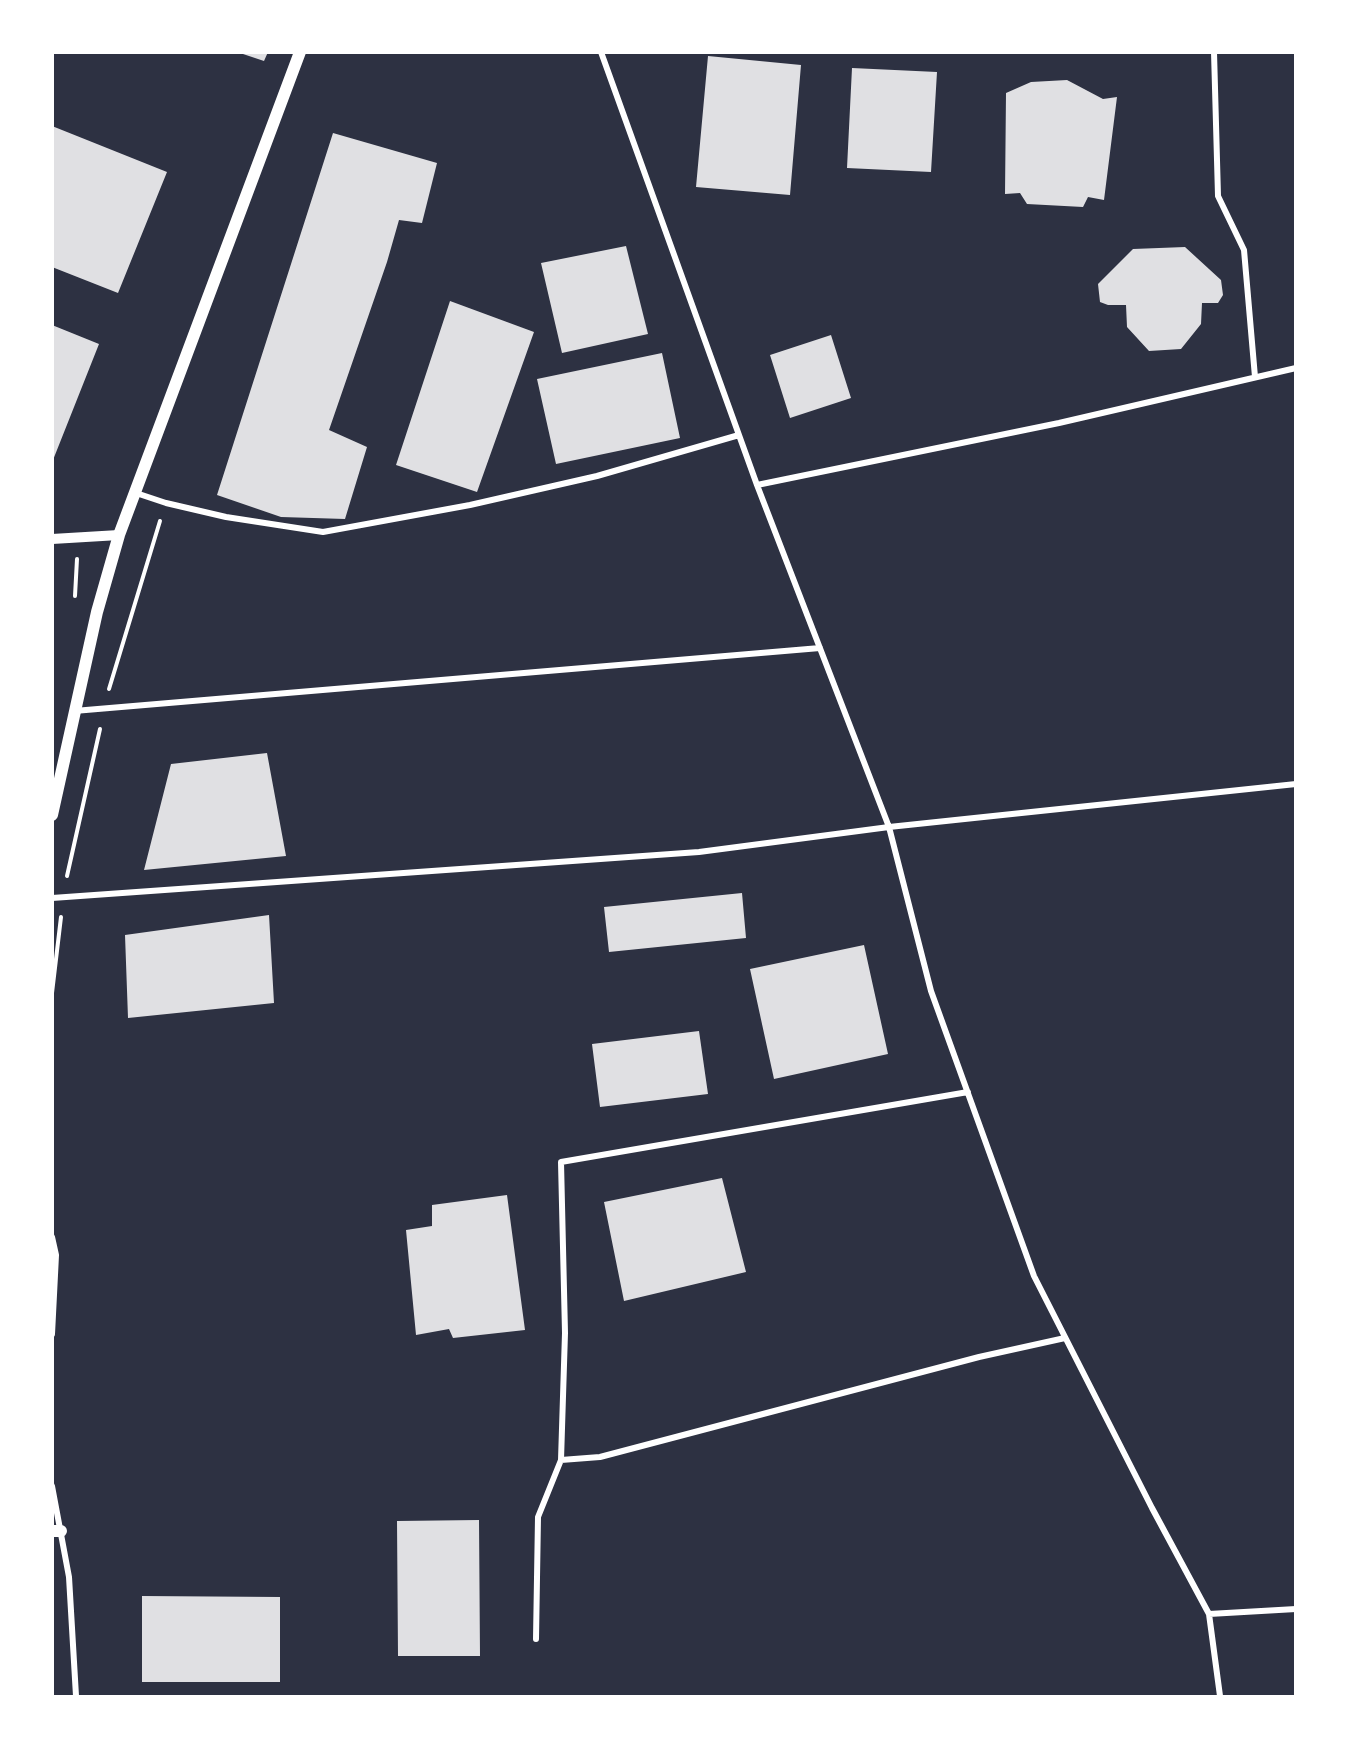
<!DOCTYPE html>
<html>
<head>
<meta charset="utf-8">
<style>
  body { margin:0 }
  #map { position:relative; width:1348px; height:1749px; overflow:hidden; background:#2d3142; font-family:Spectral,serif }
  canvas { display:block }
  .frame { position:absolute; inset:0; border:54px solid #fff; pointer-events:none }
</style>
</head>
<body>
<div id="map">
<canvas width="1348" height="1749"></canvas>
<div class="frame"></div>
</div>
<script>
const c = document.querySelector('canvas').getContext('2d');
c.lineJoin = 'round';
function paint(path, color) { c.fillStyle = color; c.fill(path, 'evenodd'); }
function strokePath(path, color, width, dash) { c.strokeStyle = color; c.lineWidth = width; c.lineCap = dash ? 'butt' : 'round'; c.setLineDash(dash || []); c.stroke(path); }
paint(new Path2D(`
  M237,52H268L264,61Z
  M708,56L801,65L790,195L696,187Z
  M852,68L937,72L931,172L847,168Z
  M1067,80L1103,99L1117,97L1104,200L1088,197L1083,207L1027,204L1020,193L1005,194L1006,93L1031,82Z
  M52,126L167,172L118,293L52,267Z
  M333,133L437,163L422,223L399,220L387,262L329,430L367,447L345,519L281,517L217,495Z
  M626,246L648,334L562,353L541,263Z
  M1185,247L1221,280L1223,295L1218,303H1202L1201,324L1181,349L1149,351L1127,327L1126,305H1108L1100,302L1098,284L1133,249Z
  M450,301L534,332L477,492L396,465Z
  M52,325L99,344L53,460H52Z
  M831,335L851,398L790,418L770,355Z
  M662,353L680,438L556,464L537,379Z
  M267,753L286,856L144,870L171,764Z
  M742,893L746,938L609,952L604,907Z
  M269,915L274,1003L128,1018L125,935Z
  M864,945L888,1054L774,1079L750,969Z
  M699,1031L708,1094L600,1107L592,1044Z
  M722,1178L746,1272L624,1301L604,1202Z
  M507,1195L525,1330L453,1338L449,1329L416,1335L406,1230L432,1226V1205Z
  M479,1520L480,1656H398L397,1521Z
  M142,1596L280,1597V1682H142Z`), '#e0e0e3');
strokePath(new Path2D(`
  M75,596L77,559
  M109,689L160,521
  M67,876L100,729
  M52,993L61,917`), '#fff', 4);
strokePath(new Path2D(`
  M601,52L757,485L889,827L931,991L1034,1276L1152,1508L1209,1614L1220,1696
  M1214,52L1218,196L1244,250L1255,377
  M757,485L1059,423L1296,368
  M136,493L166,503L226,517L323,532L470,505L597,476L739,435
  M74,711L820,648
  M52,898L699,852L889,827L1296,784
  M968,1092L561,1162L565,1333L561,1460L600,1457L979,1357L1065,1338
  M52,1237L56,1255L52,1334
  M52,1486L69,1577L76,1696
  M1209,1614L1296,1609
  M536,1639L538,1517L561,1460`), '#fff', 6);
strokePath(new Path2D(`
  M52,539L119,535`), '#fff', 10);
strokePath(new Path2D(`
  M52,815L97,612L119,535L300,52
  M52,1531H61`), '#fff', 12);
</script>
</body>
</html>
